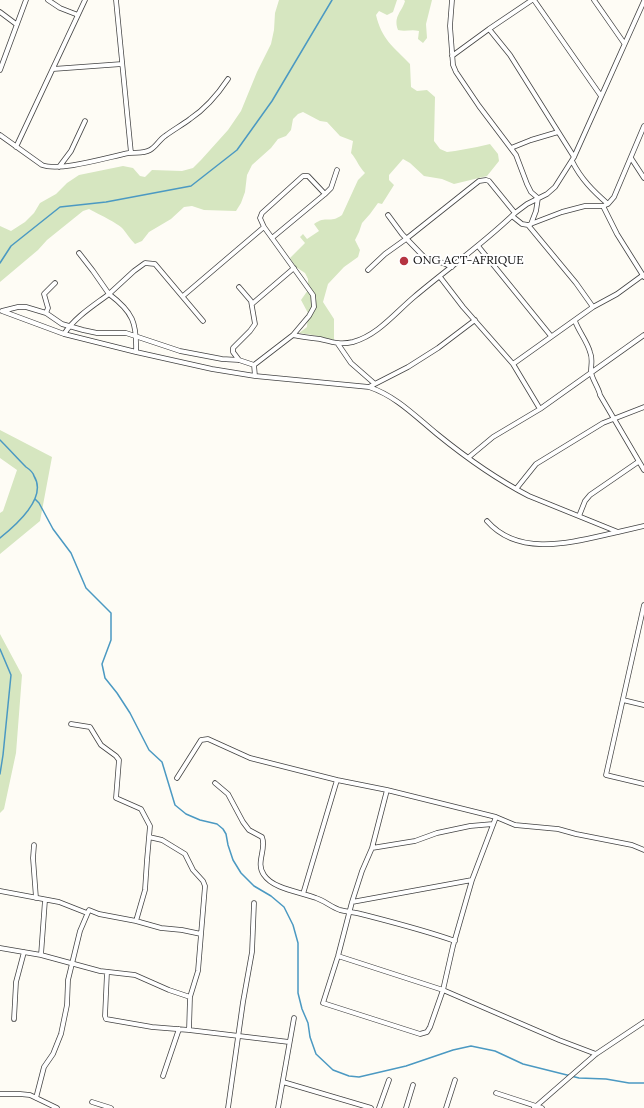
<!DOCTYPE html>
<html>
<head>
<meta charset="utf-8">
<style>
  body { margin:0 }
  canvas { display:block; background:#fefcf5 }
</style>
</head>
<body>
<canvas width="644" height="1108"></canvas>
<script>
const c = document.querySelector('canvas').getContext('2d');
c.lineJoin = 'round';
function paint(path, color) { c.fillStyle = color; c.fill(path, 'evenodd'); }
function strokePath(path, color, width, dash) { c.strokeStyle = color; c.lineWidth = width; c.lineCap = dash ? 'butt' : 'round'; c.setLineDash(dash || []); c.stroke(path); }
function write(font, color, halo, rows, align = 'center') {
  c.font = font + ' Lora,serif'; c.lineWidth = 4; c.setLineDash([]); c.textBaseline = 'middle'; c.strokeStyle = halo; c.fillStyle = color; for (const [text, x, y, turn = 0] of rows) {
    c.save(); c.translate(x, y); c.rotate((+turn || 0) * Math.PI / 180); c.textAlign = isNaN(turn) ? turn : align; if (halo) c.strokeText(text, 0, 0); c.fillText(text, 0, 0); c.restore();
  }
}
paint(new Path2D(`
  M279,0H397L393,12L387,15L379,11L376,15C382,40 393,46 410,64L411,87L417,91L427,90L435,97L434,141L440,149L447,152L455,151L477,147L490,144L498,154L499,161L487,176L454,184L442,179L424,176L410,163L403,159L389,175V180L394,185L382,204L378,203L370,214L362,223L359,232L355,240L360,250L358,257L344,267L328,284L323,302L334,319V340L313,335L299,333L307,327L308,313L301,300L308,290V279L305,273L296,267L290,258L305,243L300,237L303,234L307,239L319,231L314,224C326,215 330,224 342,215L358,180L365,173C359,167 357,160 351,153L353,141L340,136L327,122L320,121L303,112L298,114L293,119L291,130L286,136L278,139L271,148L252,165L247,175L245,192L241,203L236,211L204,210L192,206L184,207L171,219L149,232L142,241L135,244C130,239 127,234 123,229C118,223 96,213 89,209L83,211L47,240L38,250L0,282V226L11,231L25,222L34,213L40,203L56,194L67,183L79,175L123,166L133,168L140,176L145,177L152,170L182,171L193,168L201,160L228,130L241,111L257,72L271,44L274,30L275,13Z
  M404,0H432L426,24L427,38L423,43L418,39L419,31C411,29 406,32 398,30C393,16 402,12 405,1Z
  M0,430L52,457L40,521L0,554V513L3,511L17,470L0,458Z
  M0,634L22,675L16,753L4,809L0,813Z`), '#d6e6c0');
strokePath(new Path2D(`
  M0,263L11,246L60,207L106,202L191,186L237,150L272,101L332,0
  M0,440C9,449 17,458 26,467C29,469 33,472 34,476C48,498 15,526 0,538
  M35,499L39,503L53,529L71,553L86,588L111,613V640L102,664L105,678L117,693L130,713L149,750L162,762L175,805L186,814L200,820L217,824L223,829L226,834L228,845L233,860L241,873L254,886L271,896L284,907L293,925L298,943V993L302,1009L308,1023L310,1037L316,1054L333,1070L349,1076L359,1077L406,1066L453,1050L471,1046L495,1051L523,1064L579,1078L606,1079L629,1083H644
  M0,649L11,675L3,755L0,774`), '#4b99c2', 1.5);
const minor = new Path2D(`
  M48,0L60,8L78,15
  M116,0L131,153
  M452,0L450,26L453,65L456,72L479,106L516,155L527,184L531,192L538,198
  M534,0L601,96
  M594,0L624,43
  M0,12L16,24
  M489,29L510,55L574,157
  M452,56L489,29L532,0
  M53,69L122,64
  M0,70L26,0
  M0,135L42,165C60,172 108,157 129,153C136,152 143,154 150,150C156,147 159,140 165,136C173,130 182,125 190,119C205,109 218,94 228,79
  M16,147L85,0
  M511,148L531,140L558,132
  M631,158L644,178
  M572,161C581,179 593,191 608,204
  M59,167L71,151L85,121
  M325,194L331,188L337,170
  M603,206L617,234L644,277
  M515,213L527,204L547,194L555,187L574,157L644,1
  M388,215L402,234L425,258L443,263L452,267
  M512,216L522,224L528,225L562,212L585,206H603L608,204L614,197L644,126
  M531,224L536,211L538,198
  M528,225L576,283L593,307
  M272,238L325,194L308,176H303L262,213L260,218L264,227L272,238L313,295L314,307L309,316L293,335
  M478,246L551,336
  M79,253L93,271L109,294L134,271L145,263L155,264L203,321
  M440,277L463,307L513,364L540,409
  M183,296L264,227
  M252,304L294,268
  M2,311L18,307H26L46,313L62,324L83,330L97,333H126L180,351L222,359L239,360L254,365L293,335C302,337 311,338 320,339C332,342 340,345 353,342C378,335 395,313 414,297C447,269 483,244 515,213L489,181L486,180L479,181L406,239L385,254L368,270
  M2,311L64,334L136,352L212,369L255,376L369,387C396,396 415,416 437,434C464,456 498,480 529,496L618,532L644,526
  M46,313L48,308L44,294L55,283
  M575,321C579,332 587,341 590,352C593,359 591,364 591,371C591,378 599,388 600,395L644,470
  M64,334C75,317 93,306 109,294C133,312 137,323 136,352
  M338,344L351,363L375,384
  M239,360L233,352V348L250,331L255,324L251,301L239,287
  M513,364L593,307L617,294L643,275
  M254,365L255,376
  M369,387L408,367L438,348L475,320
  M469,457L493,437L540,409L644,335
  M516,489L536,464L603,423L644,407
  M579,516L585,501L590,495L638,462
  M487,521C520,559 576,541 618,532
  M644,605L606,775L644,784
  M623,700L644,705
  M71,724L90,727L101,745L116,756L119,760L116,798L141,809L150,826L147,860L145,890L136,921
  M177,778L201,740L208,739L250,758L337,780L387,790
  M215,783L228,794L243,822L249,830L262,837C267,849 255,863 264,875C273,889 301,892 316,898C325,901 331,907 340,910C347,912 354,912 361,914C392,922 424,930 455,941
  M149,837L162,840L185,854L193,870L203,881L205,886L198,971L190,997L189,1030
  M34,845L33,858L36,898
  M372,848L387,790L496,817L515,825L558,829L576,834L632,845L644,850
  M472,880L352,902L338,956L323,1003L420,1034L427,1032L430,1027L443,990L453,946L472,880L496,817
  M0,891L59,902L87,913
  M303,894L337,780
  M352,902L362,871L372,848L415,841L437,833L470,826L493,824
  M0,948L41,955L100,971L135,975L169,990L190,997
  M41,955L45,900
  M338,956L443,990L559,1040L596,1054
  M107,972L105,1016L106,1019L152,1027L189,1030L289,1042
  M14,1019L16,982L24,952
  M163,1076L179,1029
  M283,1082L371,1108
  M496,1093L542,1108
  M0,1094H20L30,1095L57,1108
  M36,1098L44,1067L53,1054L61,1034L67,1005L68,980L80,931L89,910L99,914L136,921L161,928L182,930L201,934
  M92,1102L111,1108
  M228,1108L243,1002L252,952L254,903
  M278,1108L294,1018
  M379,1108L389,1080
  M406,1108L413,1085
  M446,1108L455,1080
  M534,1108L596,1054L644,1022`);
strokePath(minor, '#434343', 5.5);
strokePath(minor, '#fff', 4);
for (const [x, y, r, color] of [
  [404,261,5,"#b53441"]
]) { const dot = new Path2D(); dot.arc(x, y, r, 0, 2 * Math.PI); c.fillStyle = color; c.fill(dot); strokePath(dot, '#fff', 1.5); }
write('12px', '#101010', '#fff', [
  ["ONG ACT-AFRIQUE",413,261]
], 'left');
</script>
</body>
</html>
